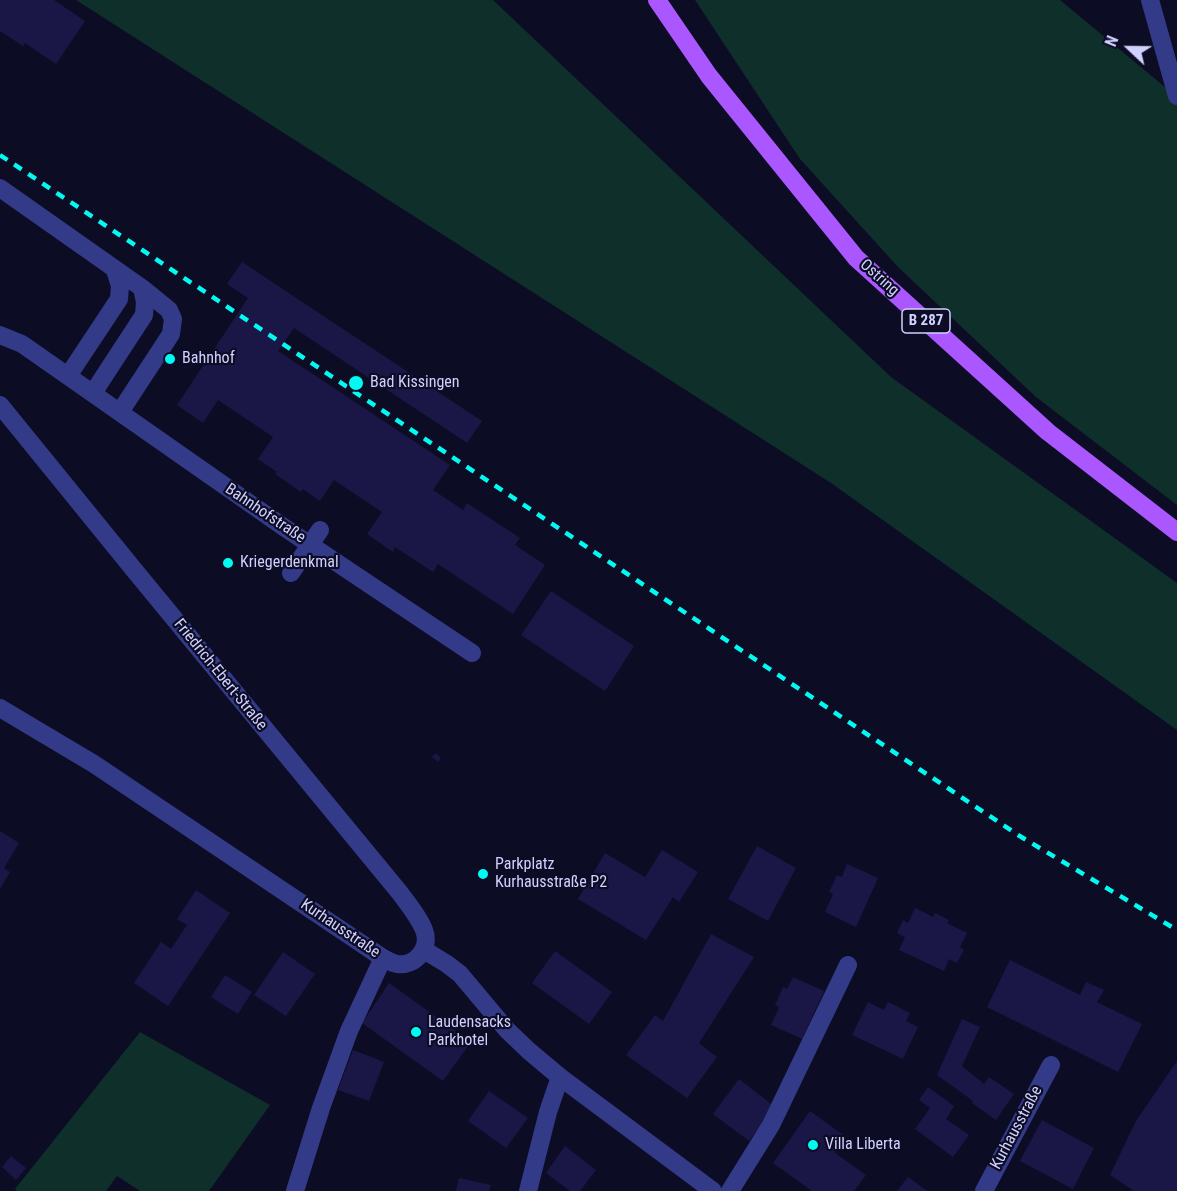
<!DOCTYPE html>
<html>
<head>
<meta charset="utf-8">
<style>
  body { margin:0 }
  #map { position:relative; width:1177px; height:1191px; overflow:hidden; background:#0d0c25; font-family:"Roboto Condensed",sans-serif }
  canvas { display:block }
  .north { position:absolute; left:1099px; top:18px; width:60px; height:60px; -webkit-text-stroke:4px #0d0c25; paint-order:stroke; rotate:292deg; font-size:16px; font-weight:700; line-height:24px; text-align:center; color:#d0d1ff }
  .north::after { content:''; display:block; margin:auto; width:21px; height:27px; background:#d0d1ff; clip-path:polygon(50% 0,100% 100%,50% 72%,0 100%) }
</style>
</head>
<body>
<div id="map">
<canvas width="1177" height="1191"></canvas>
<div class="north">N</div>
</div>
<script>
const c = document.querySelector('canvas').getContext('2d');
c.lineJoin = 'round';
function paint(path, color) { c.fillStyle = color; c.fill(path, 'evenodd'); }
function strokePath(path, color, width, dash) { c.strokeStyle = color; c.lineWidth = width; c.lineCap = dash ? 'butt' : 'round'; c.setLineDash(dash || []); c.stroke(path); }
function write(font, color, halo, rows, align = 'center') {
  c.font = font + ' "Roboto Condensed",sans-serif'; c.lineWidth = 4.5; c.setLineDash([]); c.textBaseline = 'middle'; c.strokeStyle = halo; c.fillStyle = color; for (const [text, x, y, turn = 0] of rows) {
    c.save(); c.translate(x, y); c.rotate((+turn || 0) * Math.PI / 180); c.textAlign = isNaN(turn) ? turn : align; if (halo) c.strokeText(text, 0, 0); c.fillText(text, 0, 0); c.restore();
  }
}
paint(new Path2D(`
  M76,0H493L891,377L1177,583V730L831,483Z
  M695,0H1060L1177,97V505L1036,397L898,267L800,159Z
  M140,1032L270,1105L209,1191H140L117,1176L106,1191H17L15,1189Z`), '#0f2f2a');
paint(new Path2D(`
  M0,0H54L85,21L56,64L25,43L23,46L0,31Z
  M242,262L482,421L467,443L294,328L278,351L450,465L433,490L463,510L467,503L520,538L515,545L545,565L513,614L438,564L433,572L395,547L393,552L367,534L382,512L334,480L320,501L303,489L301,492L275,474L277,472L258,459L273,437L218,400L203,423L177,405L248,298L227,284Z
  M551,591L634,646L605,691L521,635Z
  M436,753L441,758L438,762L432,757Z
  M0,831L19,843L4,868L10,872L0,889Z
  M757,846L796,868L768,921L728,899Z
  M662,850L698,872L679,902L673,897L646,940L578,899L605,853L645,877Z
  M847,864L878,878L856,927L825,912L833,894L829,892L837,875L842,877Z
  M196,890L230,913L168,1006L134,983L161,942L171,949L187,925L177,919Z
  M915,908L933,917L935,913L949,920L947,923L967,933L960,947L964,950L957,963L949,959L944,971L899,950L905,937L897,933L903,920L908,923Z
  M711,934L754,957L699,1043L717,1057L687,1098L626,1055L655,1015L663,1021Z
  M555,951L612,992L589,1024L532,983Z
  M283,952L315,974L286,1016L254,995Z
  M1010,960L1080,995L1086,982L1104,990L1097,1002L1142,1024L1118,1072L987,1007Z
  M225,975L252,992L238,1014L211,997Z
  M793,977L824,991L802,1039L771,1025L779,1007L775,1005L783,987L787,989Z
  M389,983L471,1042L443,1081L362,1023Z
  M868,1002L884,1010L888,1002L910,1013L906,1021L918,1027L903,1059L852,1035Z
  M962,1019L980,1027L962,1066L984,1084L989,1077L1014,1094L996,1120L972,1103L973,1101L937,1075Z
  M353,1050L384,1062L369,1101L338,1090Z
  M1177,1061V1191H1134L1110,1175L1136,1121Z
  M739,1079L775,1107L749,1141L713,1114Z
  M928,1087L954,1106L946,1119L969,1135L953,1157L915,1129L930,1108L919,1100Z
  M489,1091L528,1118L506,1148L468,1121Z
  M810,1111L846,1137L835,1153L866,1175L854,1191H812L773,1163Z
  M1042,1120L1094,1148L1073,1189L1020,1161Z
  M565,1146L596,1170L580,1191H570L546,1173Z
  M11,1156L26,1168L16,1180L2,1167Z
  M908,1177L927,1191H897Z
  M459,1178L491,1185L489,1191H456Z`), '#1a1747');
strokePath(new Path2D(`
  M1150,0L1177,96
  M0,188L142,288L169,310L173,319L171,334L120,412
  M0,335L22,344L285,528L472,653
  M68,376L119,299L120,286L115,270
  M93,393L144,315L145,302L142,288
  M0,405L135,571L400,893C408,904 419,917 424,930C431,947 416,967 397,964C392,963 387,960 383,958L94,764L0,708
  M291,573L320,530
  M424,950L447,964L460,974L507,1030L529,1051L560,1077L713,1191
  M295,1191L321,1108L349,1031L383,958
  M528,1191L548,1112L560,1077
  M730,1191L771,1125L848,965
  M984,1191L1051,1065`), '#333b88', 18);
strokePath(new Path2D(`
  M657,0L709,76L856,258L1048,432L1177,532`), '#aa57ff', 18);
strokePath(new Path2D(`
  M0,155L1018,835L1177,930`), '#00fbf3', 4.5, [9, 8]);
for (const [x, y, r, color] of [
  [170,359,6,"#00fbf3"],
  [356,383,8,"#00fbf3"],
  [228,563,6,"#00fbf3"],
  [483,874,6,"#00fbf3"],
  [416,1032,6,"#00fbf3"],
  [813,1145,6,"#00fbf3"]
]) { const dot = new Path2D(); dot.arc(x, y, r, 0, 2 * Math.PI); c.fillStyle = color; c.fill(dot); strokePath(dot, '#0d0c25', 2); }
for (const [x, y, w] of [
  [926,321,48]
]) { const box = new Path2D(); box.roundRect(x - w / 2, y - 12, w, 24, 4.5); c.fillStyle = '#0d0c25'; c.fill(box); strokePath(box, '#d0d1ff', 1.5); }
write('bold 15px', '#d0d1ff', null, [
  ["B 287",926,321]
]);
write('16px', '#d0d1ff', '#0d0c25', [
  ["Ostring",879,278,42],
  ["Bahnhofstraße",265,514,34],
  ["Friedrich-Ebert-Straße",220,675,51],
  ["Kurhausstraße",340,929,34],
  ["Kurhausstraße",1017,1128,-62]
]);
write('16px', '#d0d1ff', '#0d0c25', [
  ["Bahnhof",182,359],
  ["Bad Kissingen",370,383],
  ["Kriegerdenkmal",240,563],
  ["Parkplatz",495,865],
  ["Kurhausstraße P2",495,883],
  ["Laudensacks",428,1023],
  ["Parkhotel",428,1041],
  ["Villa Liberta",825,1145]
], 'left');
</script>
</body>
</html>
